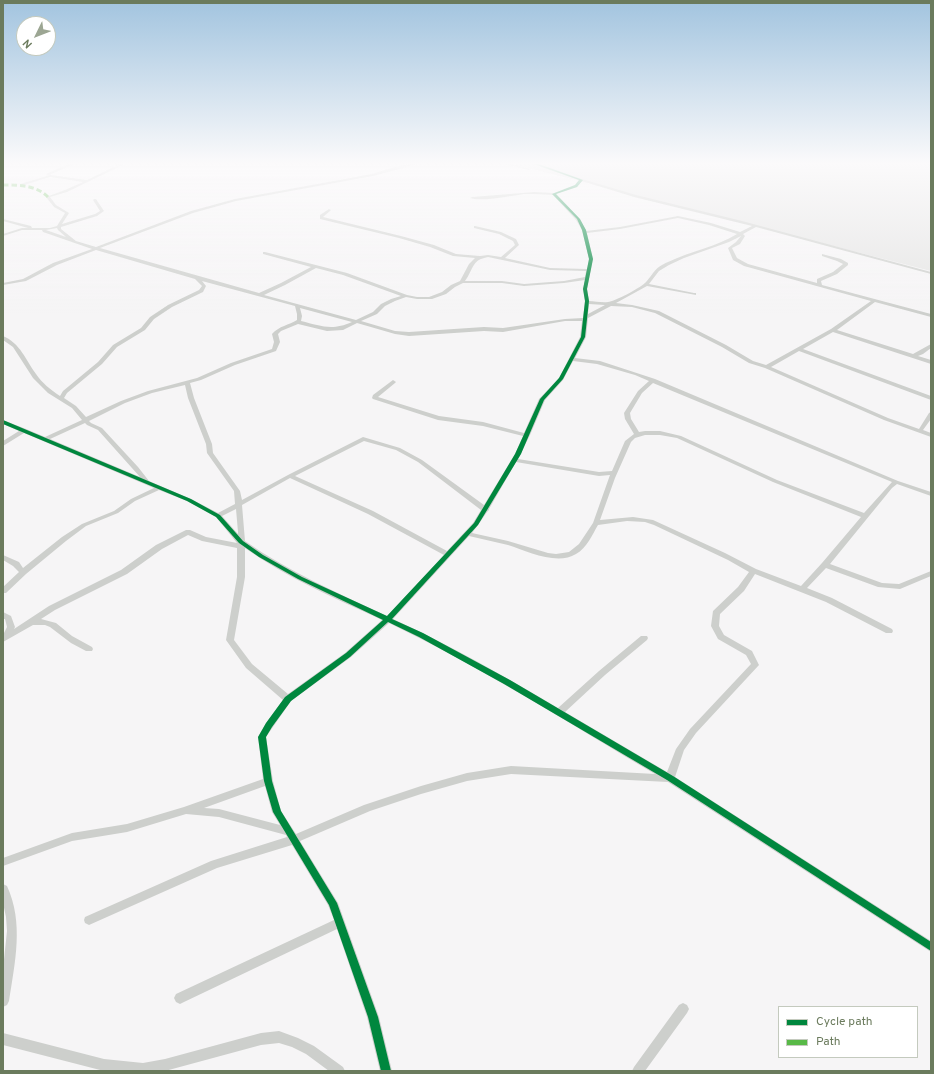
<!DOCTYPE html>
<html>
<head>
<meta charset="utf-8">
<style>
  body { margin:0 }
  #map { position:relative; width:934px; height:1074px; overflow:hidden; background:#f6f5f6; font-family:Overpass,sans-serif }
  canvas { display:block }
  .frame { position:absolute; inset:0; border:4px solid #6b7b5d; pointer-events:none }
  .legend { position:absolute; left:778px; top:1006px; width:140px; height:52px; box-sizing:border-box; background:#fff; border:1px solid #c4cabe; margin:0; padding:5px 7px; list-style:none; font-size:12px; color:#6b7b5d }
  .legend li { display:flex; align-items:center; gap:8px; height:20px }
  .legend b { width:20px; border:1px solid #c4cabe }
  .north { position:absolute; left:16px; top:16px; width:40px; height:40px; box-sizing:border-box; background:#fff; border:1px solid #c4cabe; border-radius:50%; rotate:227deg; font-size:11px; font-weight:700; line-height:16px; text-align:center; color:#6b7b5d }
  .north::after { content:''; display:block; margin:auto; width:14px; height:18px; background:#9ca693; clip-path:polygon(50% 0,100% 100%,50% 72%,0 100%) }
</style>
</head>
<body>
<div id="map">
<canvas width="934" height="1074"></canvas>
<div class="frame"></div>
<ul class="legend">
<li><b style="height:5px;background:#00873e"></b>Cycle path</li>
<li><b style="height:5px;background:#58b947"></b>Path</li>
</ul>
<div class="north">N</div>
</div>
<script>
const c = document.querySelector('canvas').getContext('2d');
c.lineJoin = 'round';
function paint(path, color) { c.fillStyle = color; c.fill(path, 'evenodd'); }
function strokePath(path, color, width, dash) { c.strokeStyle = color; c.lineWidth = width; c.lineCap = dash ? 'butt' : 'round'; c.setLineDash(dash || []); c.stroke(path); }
paint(new Path2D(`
  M509,163H931V271Z`), '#e5e5e4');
paint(new Path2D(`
  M71,163H77L49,175L46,174Z
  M122,163H127L67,192L50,197L56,205L69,213L62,224L95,214L100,211L93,200L94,199H96L104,211L97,216L61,227V229L76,241L96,247L191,211L235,199L372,174C388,169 405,163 422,163L373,176L236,201L193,213L100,248L259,293L281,283L311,267L263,254V252H265L347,273L407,295L417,297H429L442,292L451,285L460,281L469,264L475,258L453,256L430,247L399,238L320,219V215L329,209L331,210L330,211L323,217L401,236L434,245L456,254L480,256L488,255L501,257L515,245L513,241L499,234L474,228V226H475L501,232L516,239L519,245L505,258L550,268L587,269L589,259L582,230L576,220L553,195C543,194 534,194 524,194C511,196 481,202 470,198L472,197L534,192L554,193L575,185L579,180L530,163H536L582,179L636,195L742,221L931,272V274L756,227L743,234L745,236L740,244L732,248L737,258L748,264L817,283V279L833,272L843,264L837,261L822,256V254L841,259L848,263V265L837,274L821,281L822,285L931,314V317L875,302L837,330L913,354L931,344V348L923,354L918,356L931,360V364L833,332L803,349L931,396V400L799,351L771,367L888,418L919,429L929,413L931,412V419L923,430L931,433V437L884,420L765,368L749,363L722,347L655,313L632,307L611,306L588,318L586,337L575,358L600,361L655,379L898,481L931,492V496L897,484L892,488L830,564L882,583L899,584L931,571V576L900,589L878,587L826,568L807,588L832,598L892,629L893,631L892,633H886L826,602L755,574L744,591L720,614L719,626L724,635L752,651L759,665L696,733L684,750L675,777L931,941V952L668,782L511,774L467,781L421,794L370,811L300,841L338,903L379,1017L392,1071H380L367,1017L337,929L184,1002L180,1004L176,1002L174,998L176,994L334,920L328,905L292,845L217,868L89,925L85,923L84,920L85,917L211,861L287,837L286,835L219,817L186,814L127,832L72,841L3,866V858L72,833L127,824L184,807L263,779L258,737L266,723L283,700L246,668L226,640L237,577V548L202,541L188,535L162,549L127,574L55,610L41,619L56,623L72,636L92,647L93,649L92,651H86L71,643L50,627L45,625H33L3,642V635L7,627L5,619H3V612L11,616L15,627L14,629L49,606L121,570L156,545L186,530H190L206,537L237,543L216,517L187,501L159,490L135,501L118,513L86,526L66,541L26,574L6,593H3V587L19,572L13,566L3,560V555L19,562L23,568L62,537L82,524L114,511L131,499L154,488L24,433L3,446V441L19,431L3,424V420L26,429L45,437L82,420L72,408L48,393L33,378L13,347L3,340V336C20,343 26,360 36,374C42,383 51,390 60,396L63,391L98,362L113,345L141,328L150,317L168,305L199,290L202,286L195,279L96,250L57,265L26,281L3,285V283L23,279L53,263L92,249L43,232L42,230H22L3,236V234L22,228H28L3,221V219L31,226L32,228H50L57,226L65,213L54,207L46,197L65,190L83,182L50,177L21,186H20V184L50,175L87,180ZM582,181L634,197L752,226L740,232L711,223L678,216L620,227L586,231L579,218L556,194L577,187ZM678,218L709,225L737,234C716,247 691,251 668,262C654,268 655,272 646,282C642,287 614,302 608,302C602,303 595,301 589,301L587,289L593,259L587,233L620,229ZM57,228L58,230L66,237L46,230ZM741,236L736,242L728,248L733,260L744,266L871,301L831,329L766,365L753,361L726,345L659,311L632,305L616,303L647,286L696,295V293H694L649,284L659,271L669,265L684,258L729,242ZM488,257L550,270L586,271L585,277L564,281L524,284L502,281H465C474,269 471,260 488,257ZM316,268L343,275L401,296L391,299L381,304L373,312L356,320L264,295L285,285ZM585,280L583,289L585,301L583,318L565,319L503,328L484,327L409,332L395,331L361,321L377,314L385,306L395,301L406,297L417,299H432L446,294L455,287L463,283H502L524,286L564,283ZM202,281L295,306L297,314V320C289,325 279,326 272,334L274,342L272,349L231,363L197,378L148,391L121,401L86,417L76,406L64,398L67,393L102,364L117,347L145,330L154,319L172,307L203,292L206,286ZM589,304L605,305L588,314ZM300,308L352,322C332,331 321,326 301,321L302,316ZM565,321H582L580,337L559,378L539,399L524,433L483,422L439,416L378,397L395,383L396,382L393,380L373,395L372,398L373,399L438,420L483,426L523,436L515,454L484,505L422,460L400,448L363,437L288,475L242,500L240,491L213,453L212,444L194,398L190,383L201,380L235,365L276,351L280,342L278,334L281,331L298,324L327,331L343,330L357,323L395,334L409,336L484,331L503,332ZM573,361L597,364L635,375L649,381L638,391L624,413L625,419L634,434L625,441L612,471L599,472L518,459L530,435L545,400L563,380ZM653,383L892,482L864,513L777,480L681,436L660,431H645L639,432L631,419L630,413L642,393ZM185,385L188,398L206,444L207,453L234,491L235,504L218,513L191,499L149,481L138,467L102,428L91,423L89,421L125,403L152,393ZM85,423L87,425L98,430L140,477L50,439ZM645,435H660L677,438L773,482L861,517L822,563L801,586L756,569L725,553L653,520L633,517L600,520L615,478L631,442L635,438ZM364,441L396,450L418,462L481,510L473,523L447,551L373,511L295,476ZM516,462L599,476L610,475L593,523L579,544L569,552L556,554L548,553L508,541L472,533L478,525L487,512L489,510V509ZM290,478L368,514L444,555L387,616C338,593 289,572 245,541L242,505ZM236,509L238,532V534L222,516ZM627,521L645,522L654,525L728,560L749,572L738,587L713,611L711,626L718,639L746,655L751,664L690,729L676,749L667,772L565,712L605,675L647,640L648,638L647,636H641L599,671L558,708C504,676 450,645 393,619L469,536C482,539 495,542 508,545C527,551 557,566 576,554C587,548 592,535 598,525ZM245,548C287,578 335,598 382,620L345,653L288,694L252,664L234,640L245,577ZM389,623C481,667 567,722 655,774L511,766L467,773L421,786L364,805L296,834L281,811L273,781L266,737L291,701L351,657ZM265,786L272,812L280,825L219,809L204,808Z
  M501,163H509L531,169L529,170Z
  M3,884L7,886C24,923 15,962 9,1001L7,1005L3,1007V969L7,931L6,917L3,903Z
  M683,1003L687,1005L689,1009L687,1013L645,1071H632L634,1067L679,1005Z
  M279,1031L298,1038L314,1046L343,1067L345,1071H329L306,1054L292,1047L279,1043L261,1045L165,1071H104L3,1045V1033L104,1059L143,1063L165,1059L261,1033Z`), '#cdcfcc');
strokePath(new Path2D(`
  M3,185C19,185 36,185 48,197`), '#58b947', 3, [5.5, 3]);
paint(new Path2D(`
  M531,163H536L583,180L577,187L556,194L580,219L586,230L593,259L587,289L589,301L585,337L563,379L544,400L521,454L478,525L392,619L423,633L510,680L673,776L931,942V951L667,780L504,684L419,637L388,622L350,657L291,701L272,727L266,737L272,781L281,811L337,903L378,1017L391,1071H381L368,1017L329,905L273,812L264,781L258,737L266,723L285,697L346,653L383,620L298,579L259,557L239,543L216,517L187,501L3,424V420L191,499L220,515L243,541L263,555L302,577L387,616L474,523L515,454L540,399L559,378L581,337L585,301L583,289L589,259L582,230L577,219L552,194L575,185L579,180Z`), '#00873e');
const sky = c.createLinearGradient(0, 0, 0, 314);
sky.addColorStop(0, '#a2c4df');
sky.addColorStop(0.52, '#fbfafb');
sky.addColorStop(1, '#fbfafb00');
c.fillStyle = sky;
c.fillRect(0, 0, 934, 314);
</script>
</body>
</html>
